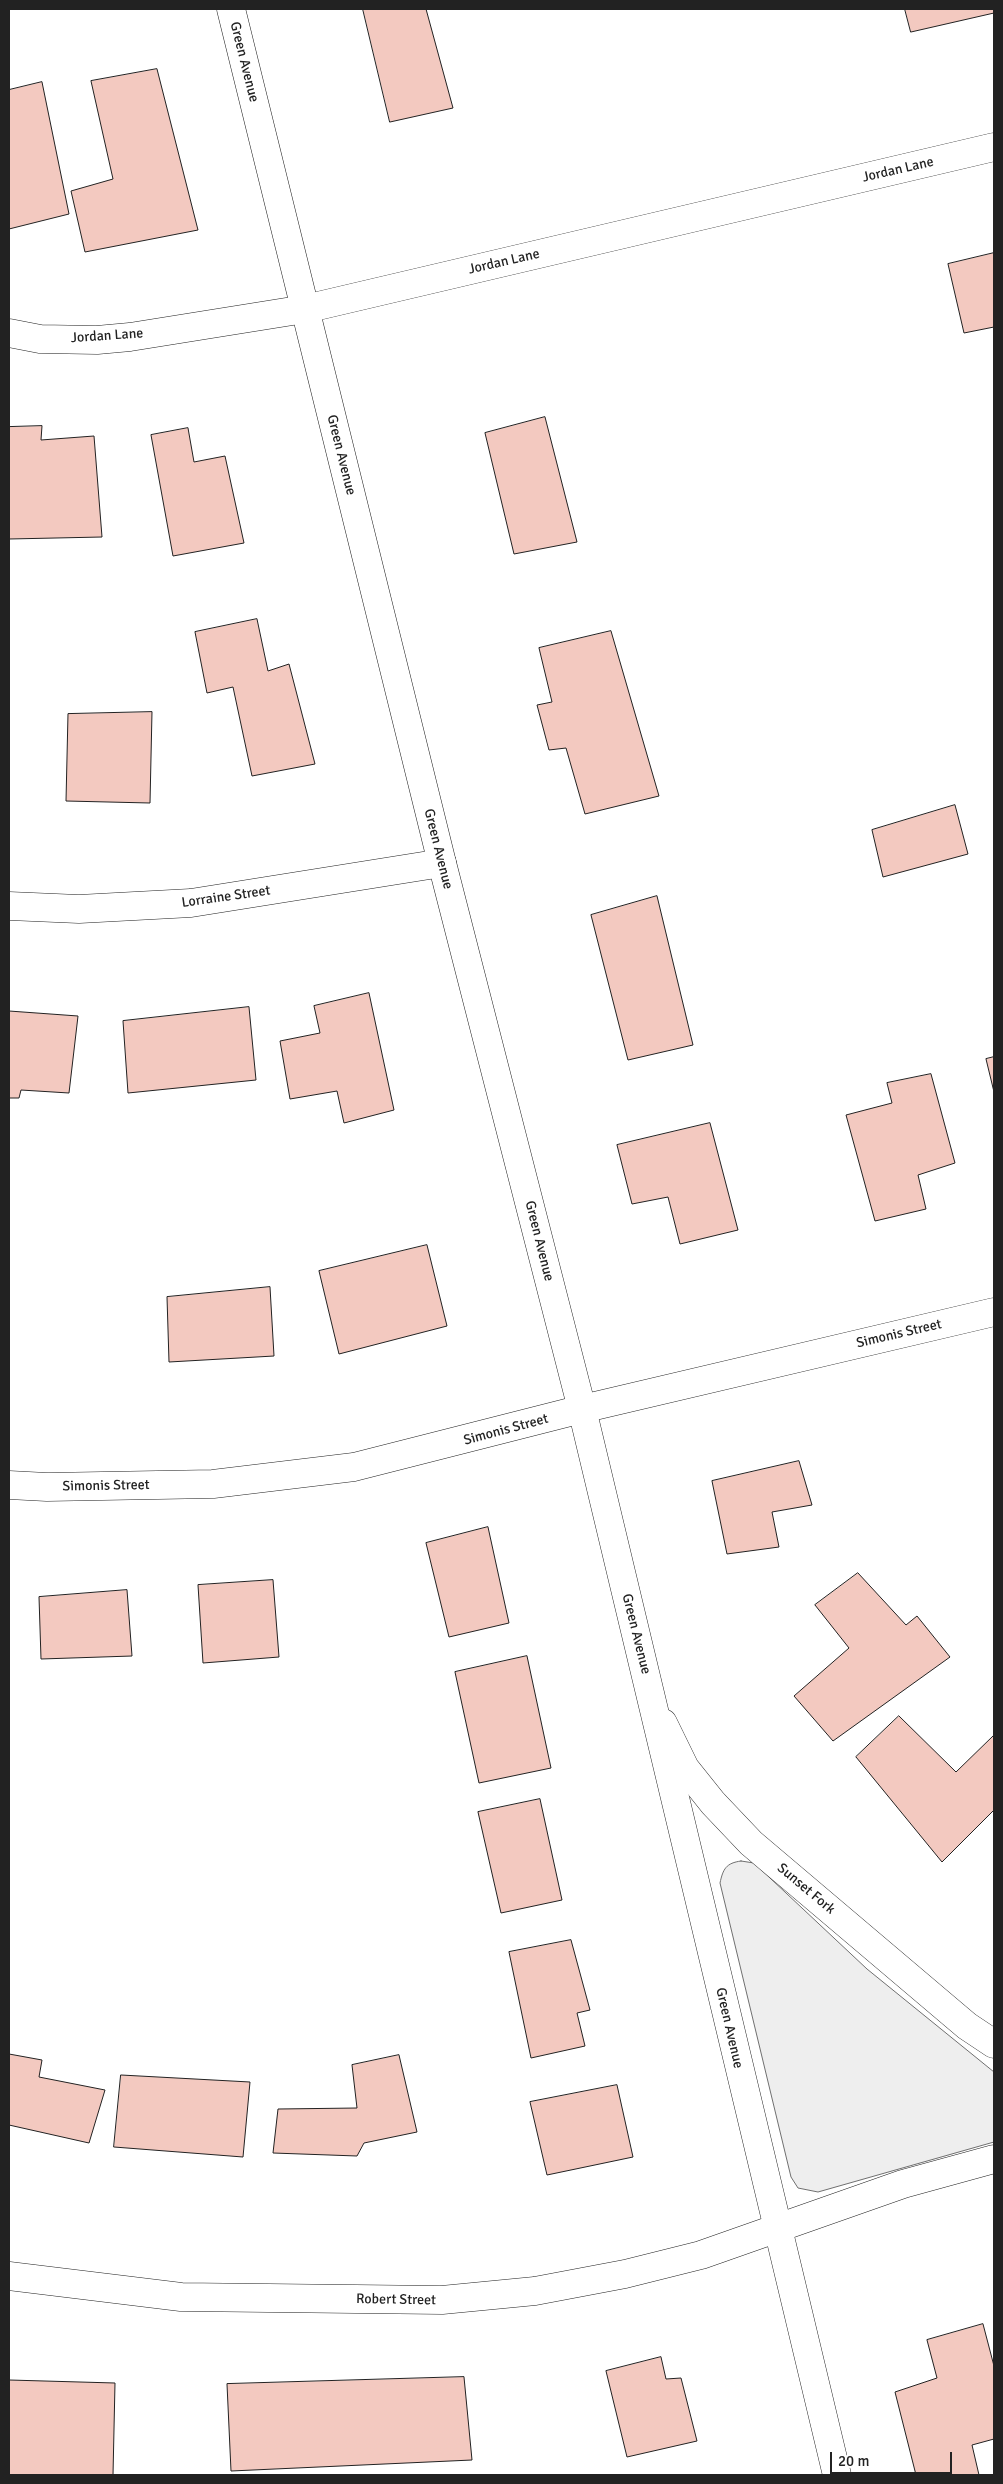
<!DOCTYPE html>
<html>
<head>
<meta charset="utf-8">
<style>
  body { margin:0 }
  #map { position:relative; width:1003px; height:2484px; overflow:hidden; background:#fff; font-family:Signika,sans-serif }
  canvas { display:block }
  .frame { position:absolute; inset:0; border:10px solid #222; pointer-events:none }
  .scale { position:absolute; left:830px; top:2452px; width:122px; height:22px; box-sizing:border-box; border:2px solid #222; border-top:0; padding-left:6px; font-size:15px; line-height:18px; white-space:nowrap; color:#222; -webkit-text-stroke:4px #fff; paint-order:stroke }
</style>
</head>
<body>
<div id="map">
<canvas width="1003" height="2484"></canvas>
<div class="frame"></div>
<div class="scale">20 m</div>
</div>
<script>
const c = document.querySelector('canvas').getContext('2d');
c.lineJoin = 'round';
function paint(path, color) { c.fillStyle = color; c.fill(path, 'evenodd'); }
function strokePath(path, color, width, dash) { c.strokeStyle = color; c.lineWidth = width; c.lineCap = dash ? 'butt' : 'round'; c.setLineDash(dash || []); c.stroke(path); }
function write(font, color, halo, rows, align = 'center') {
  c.font = font + ' Signika,sans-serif'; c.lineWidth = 4; c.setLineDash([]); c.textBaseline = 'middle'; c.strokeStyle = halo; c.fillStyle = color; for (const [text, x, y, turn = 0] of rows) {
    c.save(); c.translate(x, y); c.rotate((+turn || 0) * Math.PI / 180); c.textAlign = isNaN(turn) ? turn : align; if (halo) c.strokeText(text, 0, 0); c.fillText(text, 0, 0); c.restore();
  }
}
const green = new Path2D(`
  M741,1861L754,1863L867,1969L994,2072V2142L818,2192L798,2188L791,2177L720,1883C723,1869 726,1863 741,1861Z`);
paint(green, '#eee');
strokePath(green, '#6f6f6f', 1);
const building = new Path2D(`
  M363,9H426L453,108L390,122Z
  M905,9H994V13L911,32Z
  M157,69L198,230L85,252L71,191L113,179L91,81Z
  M42,82L69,214L9,229V90Z
  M994,253V327L964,333L948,264Z
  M545,417L577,542L514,554L485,433Z
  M42,426L41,440L94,436L102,537L9,539V427Z
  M188,428L194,462L225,456L244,543L173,556L151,435Z
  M257,619L268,671L289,664L315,764L252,776L233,687L207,693L195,632Z
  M611,631L659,796L585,814L566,748L549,750L537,705L552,702L539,648Z
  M152,712L150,803L66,801L68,714Z
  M955,805L968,854L883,877L872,830Z
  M657,896L693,1045L628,1060L591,915Z
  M369,993L394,1110L344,1123L337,1091L290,1099L280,1041L320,1033L314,1006Z
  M249,1007L256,1080L128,1093L123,1021Z
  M9,1011L78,1016L69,1093L21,1090L19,1098H9Z
  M994,1057V1092L986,1059Z
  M931,1074L955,1163L918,1175L926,1209L875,1221L846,1115L892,1103L887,1083Z
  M710,1123L738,1230L680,1244L668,1197L632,1204L617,1145Z
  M427,1245L447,1326L339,1354L319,1271Z
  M270,1287L274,1356L169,1362L167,1297Z
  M799,1461L812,1505L772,1512L779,1547L727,1554L712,1481Z
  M488,1527L509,1623L449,1637L426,1543Z
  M858,1573L906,1625L917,1616L950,1657L833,1741L794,1696L849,1648L815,1605Z
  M273,1580L279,1657L203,1663L198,1585Z
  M127,1590L132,1656L41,1659L39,1597Z
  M527,1656L551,1768L479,1783L455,1672Z
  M899,1716L956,1772L994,1735V1810L942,1862L856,1757Z
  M540,1799L562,1900L501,1913L478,1812Z
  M571,1940L590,2010L577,2013L585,2046L531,2058L509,1952Z
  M9,2054L42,2060L39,2077L105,2090L89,2143L9,2125Z
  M399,2055L417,2132L364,2143L357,2156L273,2153L278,2109L357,2108L352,2065Z
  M121,2075L250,2082L243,2157L114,2147Z
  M617,2085L633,2157L547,2175L530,2102Z
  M983,2324L994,2366V2439L972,2445L979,2475H916L895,2392L937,2378L927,2340Z
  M661,2357L666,2379L681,2378L697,2441L627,2457L606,2371Z
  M464,2377L472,2460L231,2471L227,2384Z
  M9,2380L115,2383L113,2475H9Z`);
paint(building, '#f3c9c0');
strokePath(building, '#222', 1);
const street = new Path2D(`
  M9,333L40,339L97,340L130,337L305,309L994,147
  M9,906L79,909L191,903L442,863
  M9,1485L47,1487L213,1484L354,1467L582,1409L994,1312
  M663,1723L685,1768L713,1803L751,1843L967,2026L994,2044
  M9,2276L181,2297L442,2300L535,2291L625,2274L701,2255L903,2184L994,2159`);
const secondary = new Path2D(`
  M231,9L442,863L582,1409L837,2475`);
strokePath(street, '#222', 29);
strokePath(secondary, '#222', 29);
strokePath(street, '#fff', 28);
strokePath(secondary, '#fff', 28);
write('14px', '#222', '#fff', [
  ["Green Avenue",244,62,76],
  ["Jordan Lane",898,170,-13],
  ["Jordan Lane",504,262,-13],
  ["Jordan Lane",107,336,-4],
  ["Green Avenue",341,455,76],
  ["Green Avenue",438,849,76],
  ["Lorraine Street",226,897,-8],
  ["Green Avenue",539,1241,76],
  ["Simonis Street",899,1334,-13],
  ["Simonis Street",506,1430,-15],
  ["Simonis Street",106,1486,-1],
  ["Green Avenue",636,1634,76],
  ["Sunset Fork",806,1889,40],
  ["Green Avenue",729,2028,77],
  ["Robert Street",396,2300,1]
]);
</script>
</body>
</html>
